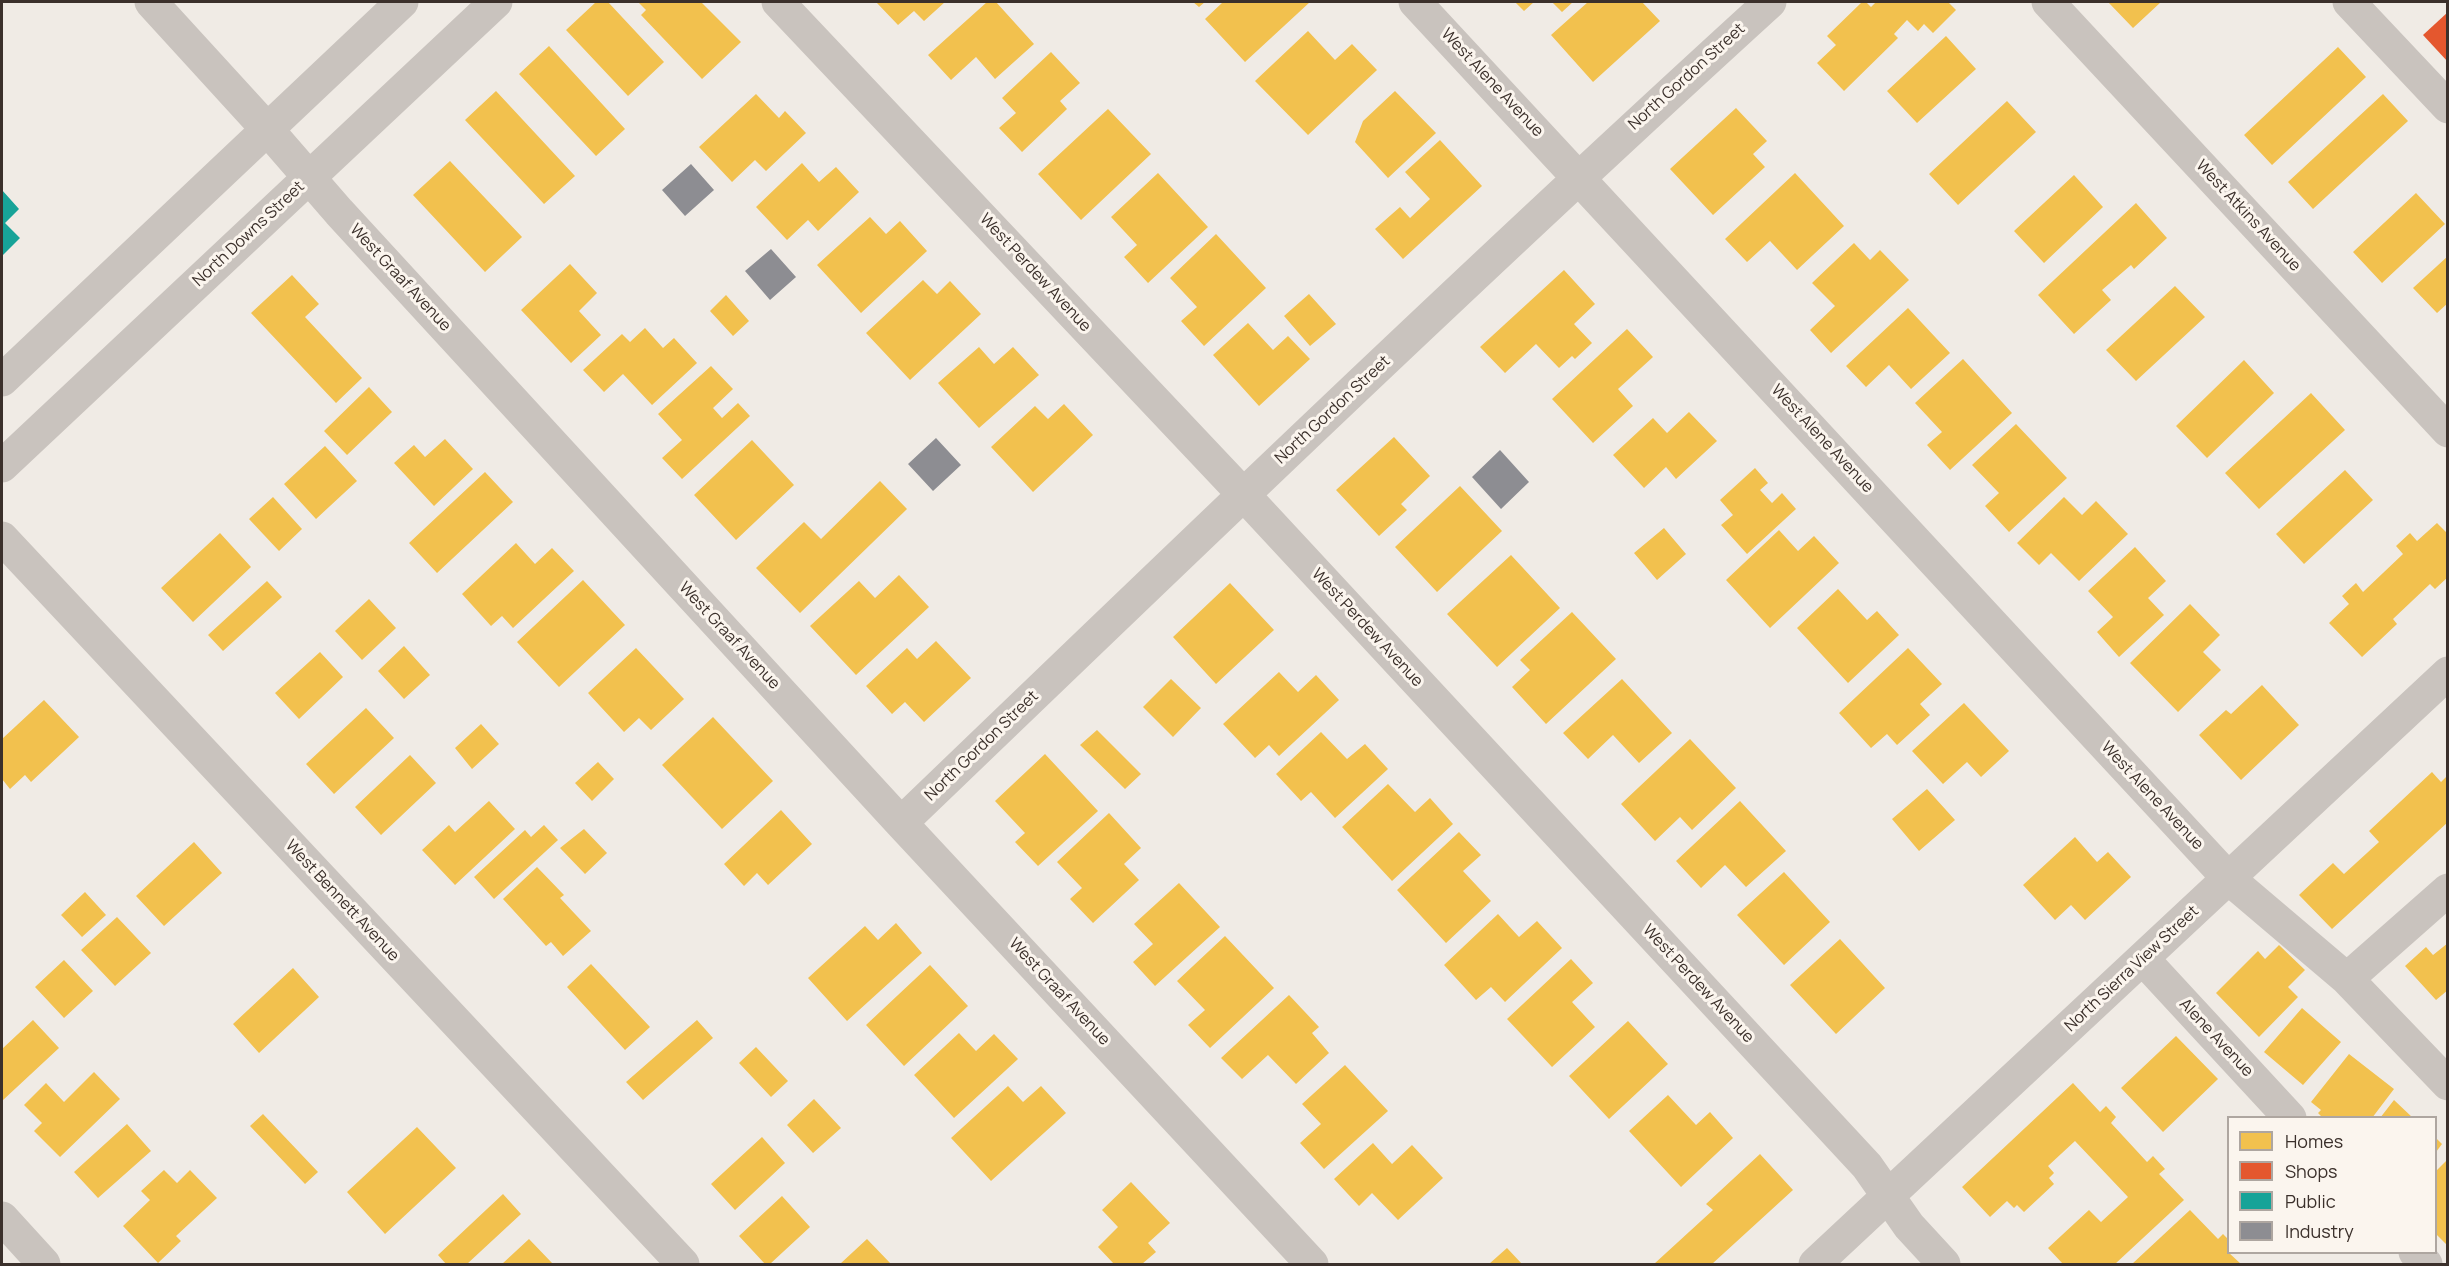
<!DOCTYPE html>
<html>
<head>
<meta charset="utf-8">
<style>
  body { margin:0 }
  #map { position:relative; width:2449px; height:1266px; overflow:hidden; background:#f0ebe5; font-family:Manrope,sans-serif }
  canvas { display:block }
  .frame { position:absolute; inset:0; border:3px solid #3b302b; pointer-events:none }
  .legend { position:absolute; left:2227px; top:1116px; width:210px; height:138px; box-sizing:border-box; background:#fbf5ee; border:2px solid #aea6a0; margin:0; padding:8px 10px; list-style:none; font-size:18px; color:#3b302b }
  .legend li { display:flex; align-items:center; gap:12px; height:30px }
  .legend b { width:30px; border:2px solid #aea6a0 }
</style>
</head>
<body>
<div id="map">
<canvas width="2449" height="1266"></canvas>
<div class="frame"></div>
<ul class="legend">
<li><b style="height:16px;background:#f2c14e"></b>Homes</li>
<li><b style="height:16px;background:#e4572e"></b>Shops</li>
<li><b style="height:16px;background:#17a398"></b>Public</li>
<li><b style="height:16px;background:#8d8d92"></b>Industry</li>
</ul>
</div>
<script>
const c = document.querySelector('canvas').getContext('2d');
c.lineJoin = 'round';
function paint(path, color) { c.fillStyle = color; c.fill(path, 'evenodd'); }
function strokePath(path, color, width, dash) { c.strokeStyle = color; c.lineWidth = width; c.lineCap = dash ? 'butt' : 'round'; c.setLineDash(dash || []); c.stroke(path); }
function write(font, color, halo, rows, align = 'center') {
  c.font = font + ' Manrope,sans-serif'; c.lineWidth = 6; c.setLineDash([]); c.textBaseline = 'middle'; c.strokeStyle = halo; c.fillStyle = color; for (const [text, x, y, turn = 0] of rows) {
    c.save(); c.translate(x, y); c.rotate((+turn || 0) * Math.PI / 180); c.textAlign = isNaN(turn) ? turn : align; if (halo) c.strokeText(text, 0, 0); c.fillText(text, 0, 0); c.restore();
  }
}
paint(new Path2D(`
  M596,2H608L664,62L628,96L566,30Z
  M638,2H701L741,42L702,79L641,15L646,10Z
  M876,2H945L924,21L914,11L898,25Z
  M987,2H996L1034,44L995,79L976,57L951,80L928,55Z
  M1193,2H1205L1199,7Z
  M1223,2H1310L1245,62L1205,19Z
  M1515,2H1534L1524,11Z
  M1552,2H1573L1562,12Z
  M1588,2H1642L1660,21L1593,82L1551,35Z
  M1862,2H1866L1871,7L1876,2H1948L1956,10L1933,33L1924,24L1918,31L1907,20L1894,34L1898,38L1844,91L1817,63L1836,45L1827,36Z
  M2108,2H2161L2133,28Z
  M1308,31L1335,60L1352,44L1377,70L1308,135L1255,81Z
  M1946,36L1976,69L1917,123L1887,91Z
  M549,46L625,129L596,156L519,74Z
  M2338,47L2366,77L2272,165L2244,135Z
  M1051,52L1080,83L1060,101L1067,109L1022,152L999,128L1016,113L1002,98Z
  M496,91L575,176L544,204L465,120Z
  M1395,91L1436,133L1388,178L1355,142L1363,121Z
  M756,94L779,118L785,111L806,133L766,171L755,160L732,182L699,147Z
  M2383,94L2408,121L2313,209L2288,182Z
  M2007,101L2036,132L1958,205L1929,174Z
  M1736,108L1767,141L1753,154L1765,167L1713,215L1670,169Z
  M1108,109L1151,154L1081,220L1038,174Z
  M1440,140L1482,186L1403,259L1375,229L1400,207L1410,218L1430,199L1405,172Z
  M450,161L522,237L485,272L413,195Z
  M802,163L819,182L836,167L859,192L818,231L808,220L787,240L756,207Z
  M1158,173L1208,227L1148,283L1124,257L1137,245L1111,217Z
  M1795,173L1844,226L1797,270L1770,241L1747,262L1725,239Z
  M2074,175L2103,207L2044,263L2014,231Z
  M2416,193L2445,224L2382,283L2353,252Z
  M2136,203L2167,238L2134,269L2131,265L2102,290L2111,300L2074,334L2038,295Z
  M870,217L886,234L900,221L927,251L861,313L817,265Z
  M1216,234L1266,288L1204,346L1181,321L1197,307L1170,278Z
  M1854,243L1870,260L1880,250L1909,280L1831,353L1810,330L1835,306L1812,283Z
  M2448,256V303L2437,313L2413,288Z
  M570,264L597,293L579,311L601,335L571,363L521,310Z
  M1564,270L1595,304L1574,324L1592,343L1575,359L1572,356L1559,368L1536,344L1505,373L1480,347Z
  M292,275L319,304L305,317L362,378L336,403L251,313Z
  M923,280L937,294L950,281L981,314L910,380L866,333Z
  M2175,286L2205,317L2136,381L2106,350Z
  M1309,294L1336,324L1310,346L1284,316Z
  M726,295L749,321L733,336L710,311Z
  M1908,308L1950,353L1911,389L1889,365L1866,387L1846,366Z
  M1248,323L1273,350L1288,336L1310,359L1259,406L1213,355Z
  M645,328L663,348L674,338L697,363L652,405L623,374L604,392L583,370L622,334L630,342Z
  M1627,329L1653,357L1618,389L1633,406L1593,443L1552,399Z
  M979,347L994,364L1013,347L1039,375L979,428L938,383Z
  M1963,359L2012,413L1950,470L1927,445L1942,432L1915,403Z
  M2244,360L2274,393L2207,458L2176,426Z
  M711,366L733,389L713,408L722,418L738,403L750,416L682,479L662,458L682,440L658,414Z
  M369,387L392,412L347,455L324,431Z
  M2311,393L2345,430L2259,509L2225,473Z
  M1064,404L1093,435L1033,492L991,447L1035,406L1048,419Z
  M1689,412L1717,441L1676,479L1666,467L1644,488L1613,455L1653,418L1667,433Z
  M2016,424L2067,478L2009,532L1985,506L1999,493L1972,465Z
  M1394,437L1430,476L1401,504L1407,510L1379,536L1336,490Z
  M445,439L473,469L434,506L394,463L414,445L425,457Z
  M752,440L794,485L736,540L694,495Z
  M325,446L357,481L316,519L284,484Z
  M1755,468L1768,483L1760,490L1772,503L1782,493L1796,509L1747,554L1721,525L1733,515L1720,500Z
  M2345,470L2373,500L2304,564L2276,534Z
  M485,472L513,502L437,573L409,543Z
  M880,481L907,509L800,613L756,568L804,522L821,539Z
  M1460,486L1502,531L1437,592L1395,547Z
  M273,497L302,529L279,551L249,519Z
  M2064,497L2082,515L2096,501L2128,534L2079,581L2051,553L2039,565L2017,543Z
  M2437,523L2448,534V577L2435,589L2430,584L2393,619L2397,624L2362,657L2329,623L2349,604L2342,596L2356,583L2363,592L2403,554L2396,546L2410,533L2417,541Z
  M1664,528L1686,554L1657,580L1634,553Z
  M1779,530L1798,551L1814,536L1839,563L1770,628L1726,580Z
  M220,533L251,567L193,622L161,588Z
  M516,543L535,564L552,548L574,571L513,628L502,616L491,626L462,594Z
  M2135,547L2166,581L2148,598L2164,615L2119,657L2097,632L2113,617L2088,591Z
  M1511,555L1560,608L1497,667L1447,614Z
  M899,575L929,607L856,675L810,626L859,581L875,598Z
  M583,580L625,625L559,687L517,642Z
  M267,581L282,597L223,651L208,635Z
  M1230,583L1274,630L1216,684L1173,637Z
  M1838,589L1867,620L1877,611L1899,635L1848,683L1797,628Z
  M369,599L396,628L362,660L335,631Z
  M2190,604L2220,635L2203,652L2221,670L2178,712L2130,663Z
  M1572,612L1616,659L1546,724L1512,687L1530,670L1520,660Z
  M936,641L971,678L924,722L905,702L892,714L866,686L907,648L917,659Z
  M404,646L430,675L404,699L378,671Z
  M636,648L684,699L651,730L639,718L624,732L588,693Z
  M1908,648L1942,684L1920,704L1930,715L1897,745L1887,734L1871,748L1839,713Z
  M320,652L343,677L299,719L275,693Z
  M1279,672L1298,692L1316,675L1339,700L1279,756L1269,745L1255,758L1223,724Z
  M1171,679L1201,708L1173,737L1143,707Z
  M1622,679L1672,733L1639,763L1613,735L1588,759L1563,733Z
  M2262,685L2299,725L2241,780L2199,735L2226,710L2231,714Z
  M44,700L79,737L31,782L25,775L10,789L2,779V739Z
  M1964,703L2009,751L1981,777L1967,762L1943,784L1912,751Z
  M366,708L394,738L334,794L306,764Z
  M713,717L773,781L722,829L662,765Z
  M481,724L499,744L472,769L455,748Z
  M1097,730L1141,774L1125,789L1080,745Z
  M1321,732L1347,759L1365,744L1388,769L1335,818L1311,792L1301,801L1276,774Z
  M1690,739L1736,788L1692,830L1680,817L1655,841L1621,804Z
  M1045,754L1098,811L1038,866L1015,842L1025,833L995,801Z
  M410,755L436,783L381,835L355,807Z
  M598,762L614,779L592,801L575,783Z
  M2432,772L2441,782L2448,775V822L2332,929L2299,895L2333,863L2344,874L2379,842L2369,831Z
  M1388,784L1415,812L1430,798L1453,824L1392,881L1342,827Z
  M1927,789L1955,820L1919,851L1892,819Z
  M489,801L515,829L455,885L422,850L449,825L455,832Z
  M1740,801L1786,851L1746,887L1725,865L1701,888L1676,861Z
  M781,810L812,844L768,885L757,873L744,886L724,864Z
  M1109,813L1141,848L1124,864L1139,880L1093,923L1070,899L1082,888L1057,862Z
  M544,825L558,840L494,899L474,877L525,830L531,837Z
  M584,829L607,853L585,874L560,848Z
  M1459,832L1481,855L1463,871L1491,901L1446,943L1397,890Z
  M2075,837L2097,862L2108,852L2131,877L2085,920L2071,905L2055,920L2023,885Z
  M194,842L222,873L164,926L136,896Z
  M537,867L564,895L560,898L591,931L563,956L551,942L546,946L503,899Z
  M1784,872L1830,922L1784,965L1737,915Z
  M1179,883L1220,927L1155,986L1133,962L1153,944L1134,924Z
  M85,892L106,915L82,937L61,915Z
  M1498,914L1519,937L1537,921L1562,948L1505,1002L1491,987L1476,1000L1444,965Z
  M117,917L151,953L115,986L81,950Z
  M896,923L922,953L847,1021L808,978L865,926L878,940Z
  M1225,936L1274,988L1210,1048L1188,1025L1205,1010L1177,981Z
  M1840,939L1885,988L1836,1034L1790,985Z
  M2448,943V990L2436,1000L2405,966L2426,947L2433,955Z
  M2279,945L2305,970L2288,987L2298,997L2259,1037L2216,993L2258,951L2265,959Z
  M1571,959L1593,983L1572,1002L1595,1027L1552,1067L1507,1019Z
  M64,960L93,991L64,1018L35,987Z
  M591,964L650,1027L625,1050L567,987Z
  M930,965L968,1006L904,1066L866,1025Z
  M293,968L319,997L259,1053L233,1024Z
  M1289,995L1319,1027L1312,1033L1329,1053L1296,1084L1268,1055L1242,1079L1221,1058Z
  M2302,1008L2341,1042L2303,1085L2264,1052Z
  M33,1020L59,1048L2,1101V1049Z
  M697,1020L713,1038L643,1100L626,1082Z
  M1628,1021L1668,1064L1609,1119L1569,1076Z
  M959,1033L976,1051L994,1034L1018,1059L954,1118L914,1075Z
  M2176,1036L2218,1079L2163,1132L2121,1088Z
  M756,1047L788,1081L771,1097L739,1063Z
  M2349,1054L2394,1089L2372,1118H2323L2318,1113L2321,1110L2311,1102Z
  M1345,1065L1388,1111L1324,1169L1300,1143L1321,1124L1302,1104Z
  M94,1072L120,1099L60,1157L34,1131L42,1123L24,1105L46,1083L64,1102Z
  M2073,1083L2100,1112L2106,1106L2116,1117L2111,1123L2147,1162L2153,1156L2165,1169L2159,1174L2184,1200L2115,1264H2063L2048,1248L2089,1210L2101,1222L2128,1197L2075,1141L2048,1166L2054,1173L2049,1178L2054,1184L2024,1212L2017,1205L2014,1208L2007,1201L1990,1217L1962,1187Z
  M1008,1086L1023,1102L1041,1086L1066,1113L991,1181L951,1138Z
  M1668,1095L1696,1125L1710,1112L1733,1138L1681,1187L1629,1131Z
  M814,1099L841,1128L813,1153L787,1125Z
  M2394,1100L2413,1118H2380Z
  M263,1114L318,1172L305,1184L250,1126Z
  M127,1124L151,1151L98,1198L74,1172Z
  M417,1127L456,1168L385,1234L347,1192Z
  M762,1137L785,1163L735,1210L711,1184Z
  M2436,1138L2442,1144L2436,1152Z
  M1373,1143L1392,1164L1412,1145L1443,1178L1398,1220L1372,1193L1359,1206L1334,1179Z
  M1760,1154L1793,1190L1712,1264H1654L1713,1210L1706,1204Z
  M2448,1159V1246L2436,1234V1171Z
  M164,1170L177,1183L190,1170L217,1198L176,1236L181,1241L158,1263L123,1226L150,1200L141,1191Z
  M1131,1182L1170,1223L1148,1243L1156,1252L1142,1264H1114L1098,1247L1118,1227L1102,1210Z
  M503,1194L521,1214L467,1264H446L438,1255Z
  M782,1196L810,1227L770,1264H765L739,1236Z
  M2190,1210L2218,1239L2223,1234L2228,1239V1252L2241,1264H2132Z
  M529,1239L553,1264H502Z
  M867,1239L891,1264H840Z
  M1507,1248L1522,1264H1489Z`), '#f2c14e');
paint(new Path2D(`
  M2448,12V62L2423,35Z`), '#e4572e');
paint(new Path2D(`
  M2,190L19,209L5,223L20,238L2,256Z`), '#17a398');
paint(new Path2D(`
  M691,164L714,190L685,216L662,190Z
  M771,249L796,277L770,300L745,271Z
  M936,438L961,465L933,491L908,464Z
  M1500,450L1529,482L1501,509L1472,477Z`), '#8d8d92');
strokePath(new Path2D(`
  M151,2L267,129L339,212L901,823L1312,1264
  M778,2L1243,494L1867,1166L1909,1226L1944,1264
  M1415,2L2228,878L2347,979L2448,1084
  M2048,2L2448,431
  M2349,2L2448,107
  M2,380L402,2
  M2,466L496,2
  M2,538L683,1264
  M901,823C1188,547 1476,270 1770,2
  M2143,959L2290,1118
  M2347,979L2448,890
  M2,1218L44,1264
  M2415,1252L2426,1264
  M1815,1264L2448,673`), '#c9c3be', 33);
write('16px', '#3b302b', '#fbf5ee', [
  ["North Gordon Street",1687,77,-42],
  ["West Alene Avenue",1492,83,47],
  ["West Atkins Avenue",2248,216,47],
  ["North Downs Street",249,234,-43],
  ["West Perdew Avenue",1035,273,47],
  ["West Graaf Avenue",400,278,47],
  ["North Gordon Street",1333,410,-43],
  ["West Alene Avenue",1822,439,47],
  ["West Perdew Avenue",1367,628,47],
  ["West Graaf Avenue",729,636,47],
  ["North Gordon Street",982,746,-44],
  ["West Alene Avenue",2152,796,47],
  ["West Bennett Avenue",342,901,47],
  ["North Sierra View Street",2132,969,-43],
  ["West Perdew Avenue",1698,984,47],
  ["West Graaf Avenue",1059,992,47],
  ["Alene Avenue",2216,1038,47]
]);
</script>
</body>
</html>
